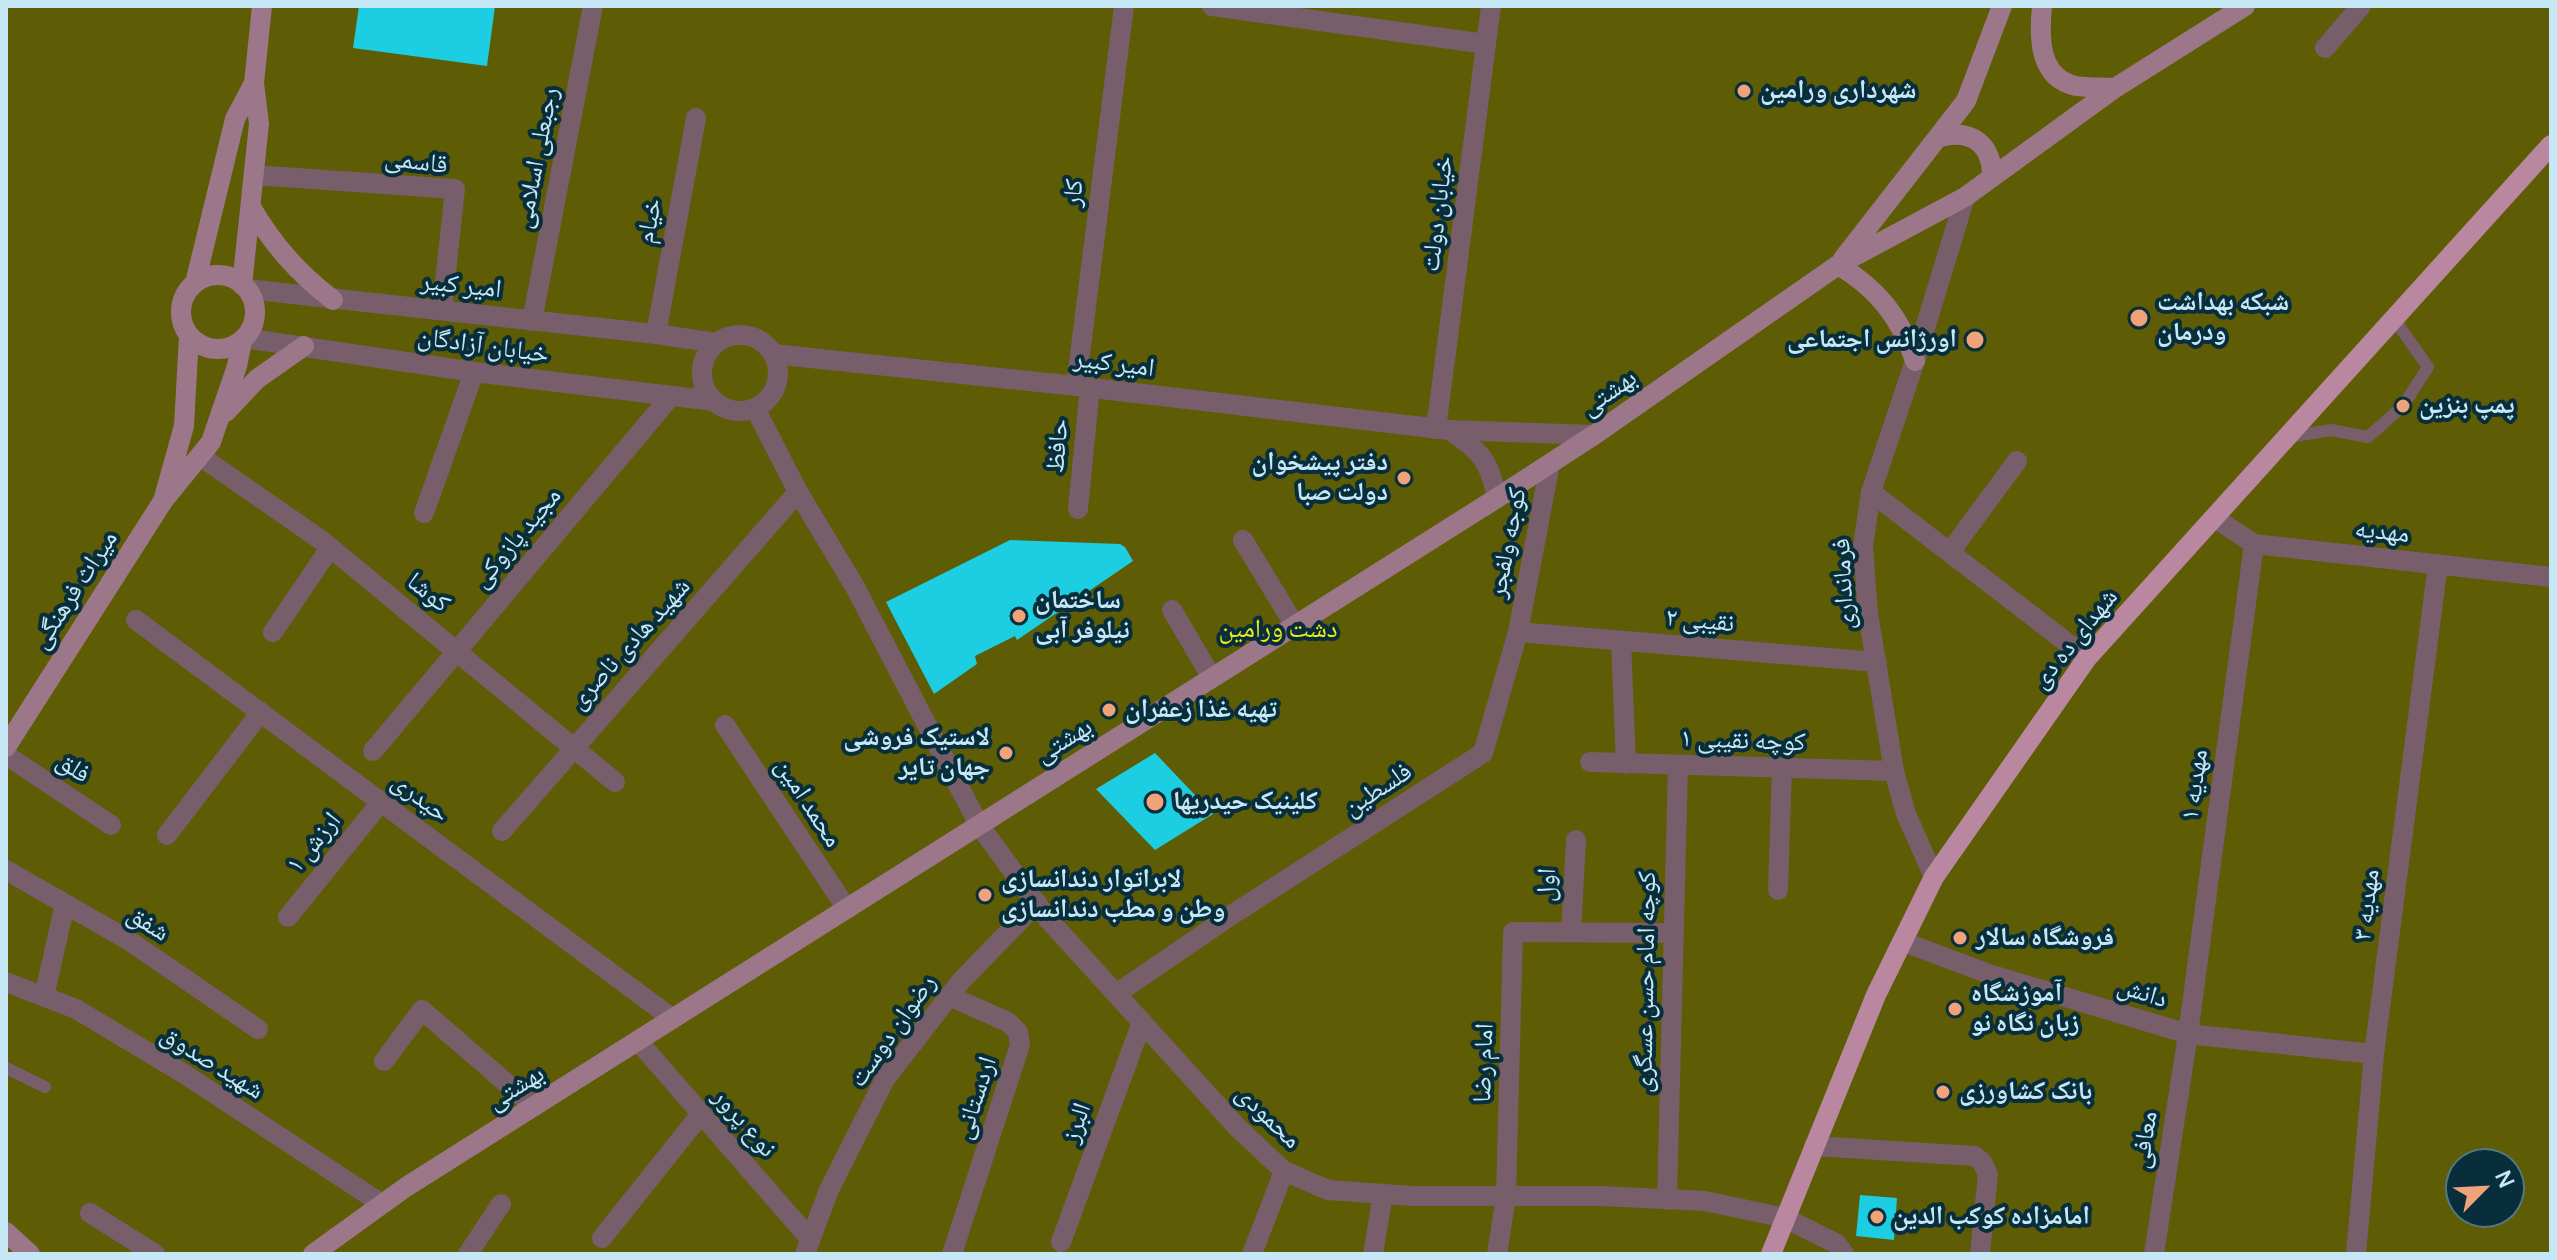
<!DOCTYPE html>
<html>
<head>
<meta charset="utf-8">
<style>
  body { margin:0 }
  #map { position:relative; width:2557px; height:1260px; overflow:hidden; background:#143847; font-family:Manrope,sans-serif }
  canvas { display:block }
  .frame { position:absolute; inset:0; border:8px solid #c6e7f6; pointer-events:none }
  .north { position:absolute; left:2445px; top:1148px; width:80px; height:80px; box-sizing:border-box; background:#082e3c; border:2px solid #547886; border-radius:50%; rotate:66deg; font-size:22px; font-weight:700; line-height:32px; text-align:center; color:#c6e7f6 }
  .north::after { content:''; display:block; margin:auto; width:28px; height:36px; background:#f0a27a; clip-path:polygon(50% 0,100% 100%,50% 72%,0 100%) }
</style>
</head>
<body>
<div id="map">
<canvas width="2557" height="1260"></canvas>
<div class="frame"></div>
<div class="north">N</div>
</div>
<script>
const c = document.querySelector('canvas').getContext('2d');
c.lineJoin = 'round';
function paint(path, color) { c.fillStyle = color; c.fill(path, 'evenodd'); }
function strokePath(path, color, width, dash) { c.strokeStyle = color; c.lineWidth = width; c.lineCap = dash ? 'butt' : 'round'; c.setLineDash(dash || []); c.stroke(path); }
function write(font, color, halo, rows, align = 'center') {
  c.font = font + ' Manrope,"Noto Naskh Arabic",sans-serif'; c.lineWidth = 8; c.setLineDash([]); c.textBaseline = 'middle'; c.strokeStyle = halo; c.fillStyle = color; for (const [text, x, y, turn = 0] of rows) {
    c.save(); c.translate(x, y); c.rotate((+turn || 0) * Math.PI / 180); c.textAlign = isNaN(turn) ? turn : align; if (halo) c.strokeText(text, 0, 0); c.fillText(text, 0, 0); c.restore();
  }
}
paint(new Path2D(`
  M6,6H2551V1254H6ZM2461,1164H2509V1212H2461Z`), '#5e5c04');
paint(new Path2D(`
  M359,6H495L487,66L353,48Z
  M1010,540L1120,544L1125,547L1133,561L1017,640L1015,636L975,656L977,664L934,694L886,602Z
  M1155,753L1213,814L1155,850L1096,789Z
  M1860,1195L1897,1198L1894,1240L1856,1236Z`), '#1dcde2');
strokePath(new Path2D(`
  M2288,437L2331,430L2368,437L2403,406L2428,367L2394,319
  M6,1068L45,1087`), '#775e6a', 12);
strokePath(new Path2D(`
  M2325,48L2361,6
  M254,175L455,189L442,310
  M532,321L593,6
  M656,334L696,118
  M1076,386L1124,6
  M200,456L321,540L615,782
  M1078,509L1090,387
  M424,513L474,372
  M1243,540L1295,626
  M1950,552L2017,461
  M1172,610L1212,678
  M136,620L673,1019
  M273,632L330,548
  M1518,632L1877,662
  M1621,641L1626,764
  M725,725L847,909
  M373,751L671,396
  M6,755L111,825
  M1590,762L1894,771
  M502,831L798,492
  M167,835L261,712
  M6,870L128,940L258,1029
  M1778,890L1782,768
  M288,917L381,802
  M1571,932L1576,840
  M1904,942L1989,974L2188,1034L2374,1054
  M6,982L76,1009L186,1075L382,1204
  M1116,994L1233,914L1483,753L1518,632L1550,464
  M949,996L1008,1022L1018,1032L1020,1045L952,1254
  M44,997L65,904
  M638,1041L810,1239
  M384,1061L422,1010L534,1107
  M1814,1146L1975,1156L1982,1162L1988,1174L1980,1254
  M1667,1200L1678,765
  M90,1213L155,1254
  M1785,1218L1837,1244L1844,1254
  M602,1238L701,1114
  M1061,1242L1142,1022
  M468,1254L501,1204
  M805,1254L829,1190L885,1079L961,981L1037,903
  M1252,1254L1284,1171
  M1373,1254L1383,1194
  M1497,1254L1506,1196L1513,932L1674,933
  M2154,1254L2188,1034L2254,544
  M2356,1254L2374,1054L2438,564`), '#775e6a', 20);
strokePath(new Path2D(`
  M1212,6L1486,44
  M247,289L656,334L716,343
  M702 373a38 38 0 1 1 76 0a38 38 0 1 1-76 0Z
  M244,338L474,372L714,401
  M773,354L1076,386L1449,430L1594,435
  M755,408L798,492L855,587L979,825L1048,919L1238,1128L1284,1171L1328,1190L1412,1196H1602L1705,1201L1785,1218
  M1436,429L1491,6
  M1449,430C1481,451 1489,460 1497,498
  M1871,492L2087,658
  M2215,518L2254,544L2551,577
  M1934,877L1906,814L1894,771L1868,614L1863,546L1871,492L1915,361L1965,197`), '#775e6a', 20);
strokePath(new Path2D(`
  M2042,6C2039,36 2038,78 2076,86C2088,88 2102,87 2115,88
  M1940,137C1972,129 1992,144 1992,177
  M251,207C273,245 298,273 333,300
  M1843,259L1966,101L2002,6
  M1838,265C1877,288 1901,318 1915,361
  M181 312a37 37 0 1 1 74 0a37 37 0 1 1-74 0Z
  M195,283L235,119L254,83
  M242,285L259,124L254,83L262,6
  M189,335L184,426L163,501L211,442L237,366L242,341
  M226,412L257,379L304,346
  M6,747L163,501
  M6,1232L30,1254
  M313,1254L406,1187L1497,498L1594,435L1838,265L1965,197L2115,88L2245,6`), '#9c7689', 20);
strokePath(new Path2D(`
  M1771,1254L1876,995L1934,877L2087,658L2551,145`), '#b987a0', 20);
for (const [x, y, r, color] of [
  [1744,91,8,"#f0a27a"],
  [2139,318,10,"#f0a27a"],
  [1975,340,10,"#f0a27a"],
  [2403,406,8,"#f0a27a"],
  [1404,478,8,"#f0a27a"],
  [1019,616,8,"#f0a27a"],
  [1109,710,8,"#f0a27a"],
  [1006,753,8,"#f0a27a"],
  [1155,802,10,"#f0a27a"],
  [985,895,8,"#f0a27a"],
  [1960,938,8,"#f0a27a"],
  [1955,1009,8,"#f0a27a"],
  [1943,1092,8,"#f0a27a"],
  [1877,1217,8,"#f0a27a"]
]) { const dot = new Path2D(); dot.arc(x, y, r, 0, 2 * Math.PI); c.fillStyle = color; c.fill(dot); strokePath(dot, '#082e3c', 3); }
write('bold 26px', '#c6e7f6', '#082e3c', [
  ["شهرداری ورامین",1760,91],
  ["شبکه بهداشت",2157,303],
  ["ودرمان",2157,333],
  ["اورژانس اجتماعی",1957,340,"right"],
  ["پمپ بنزین",2419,406],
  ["دفتر پیشخوان",1388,463,"right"],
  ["دولت صبا",1388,493,"right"],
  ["ساختمان",1035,601],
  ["نیلوفر آبی",1035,631],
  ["تهیه غذا زعفران",1125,710],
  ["لاستیک فروشی",990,738,"right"],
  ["جهان تایر",990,768,"right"],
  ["کلینیک حیدریها",1173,802],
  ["لابراتوار دندانسازی",1001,880],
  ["وطن و مطب دندانسازی",1001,910],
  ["فروشگاه سالار",1976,938],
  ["آموزشگاه",1971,994],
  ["زبان نگاه نو",1971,1024],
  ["بانک کشاورزی",1959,1092],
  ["امامزاده کوکب الدین",1893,1217]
], 'left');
write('26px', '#c6e7f6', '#082e3c', [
  ["رجبعلی اسلامی",537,158,-79],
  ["قاسمی",416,162,7],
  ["کار",1074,193,-83],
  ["خیابان دولت",1438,214,-83],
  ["خیام",650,221,-79],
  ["امیر کبیر",461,286,6],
  ["خیابان آزادگان",483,346,8],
  ["امیر کبیر",1114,364,7],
  ["بهشتی",1609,393,-35],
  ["حافظ",1058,446,-85],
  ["مهدیه",2382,532,6],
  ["مجید پازوکی",517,538,-50],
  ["کوجه ولفجر",1508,543,-79],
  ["فرمانداری",1844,584,-93],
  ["میراث فرهنگی",75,590,-57],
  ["کوشا",428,593,39],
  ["نقیبی ۲",1700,621,5],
  ["شهدای ده دی",2075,639,-51],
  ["شهید هادی ناصری",630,644,-48],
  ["بهشتی",1064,741,-32],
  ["کوچه نقیبی ۱",1743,741,2],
  ["فلق",73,768,34],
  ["مهدیه ۱",2195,785,-82],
  ["فلسطین",1378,790,-33],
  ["حیدری",420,798,37],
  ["محمد امین",808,803,57],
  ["ارزش ۱",314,843,-51],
  ["اول",1547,885,-87],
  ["مهدیه ۳",2367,905,-83],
  ["شفق",148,924,32],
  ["کوچه امام حسن عسگری",1646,982,-89],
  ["دانش",2142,993,17],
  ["رضوان دوست",893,1031,-55],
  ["شهید صدوق",212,1063,32],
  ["امام رضا",1484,1063,-88],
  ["بهشتی",516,1088,-32],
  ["اردستانی",976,1098,-72],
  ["محمودی",1268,1117,44],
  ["نوع پرور",744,1123,49],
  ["البرز",1077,1123,-70],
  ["معافی",2145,1140,-81]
]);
write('26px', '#efe917', '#082e3c', [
  ["دشت ورامین",1278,630]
]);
</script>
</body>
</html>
